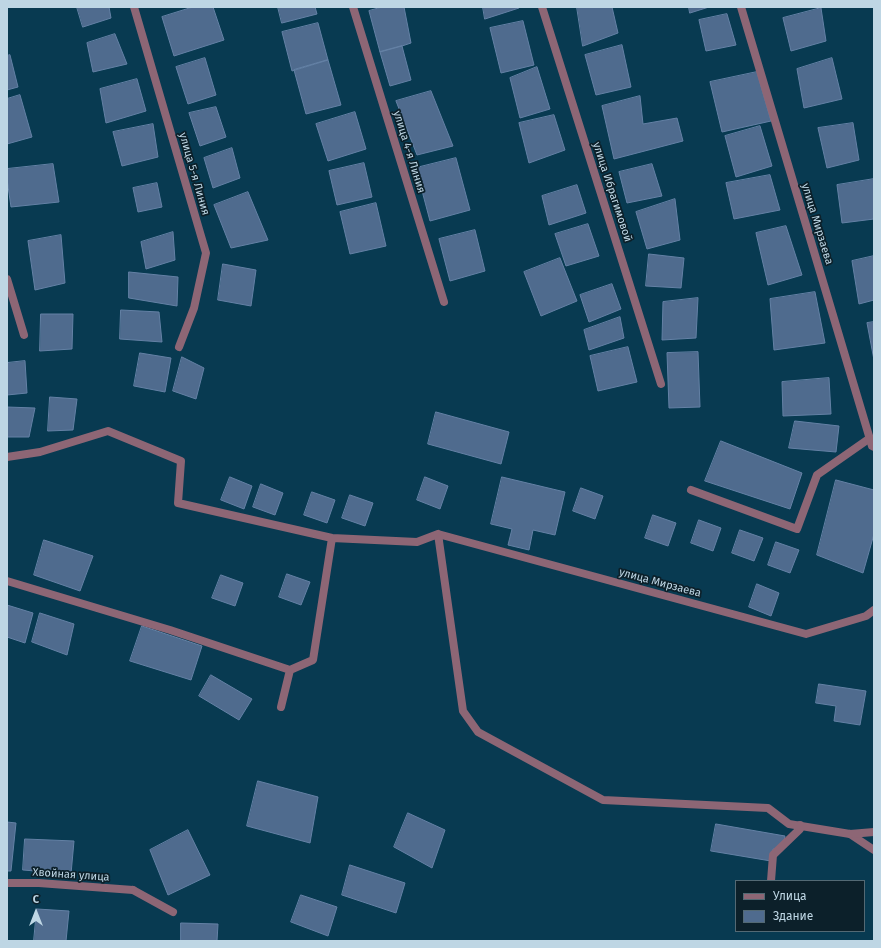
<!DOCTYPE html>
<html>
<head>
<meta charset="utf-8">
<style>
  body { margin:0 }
  #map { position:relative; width:881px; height:948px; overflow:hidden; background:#083a51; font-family:"Fira Sans",sans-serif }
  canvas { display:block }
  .frame { position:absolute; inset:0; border:8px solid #bed6e4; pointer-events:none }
  .legend { position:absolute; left:735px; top:880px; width:130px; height:52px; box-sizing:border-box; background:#0c202a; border:1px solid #536974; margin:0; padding:5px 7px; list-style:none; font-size:12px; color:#bed6e4 }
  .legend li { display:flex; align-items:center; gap:8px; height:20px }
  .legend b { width:20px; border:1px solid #536974 }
  .north { position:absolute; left:16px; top:892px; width:40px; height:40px; -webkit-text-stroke:3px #0c202a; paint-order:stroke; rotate:0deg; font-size:11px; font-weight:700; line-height:16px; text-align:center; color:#bed6e4 }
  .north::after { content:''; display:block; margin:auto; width:14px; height:18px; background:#bed6e4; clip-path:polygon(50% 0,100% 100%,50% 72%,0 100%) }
</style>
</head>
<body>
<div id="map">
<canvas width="881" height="948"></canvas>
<div class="frame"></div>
<ul class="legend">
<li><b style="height:5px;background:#8d6675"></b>Улица</li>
<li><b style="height:11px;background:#4f6b8e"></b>Здание</li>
</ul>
<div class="north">С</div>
</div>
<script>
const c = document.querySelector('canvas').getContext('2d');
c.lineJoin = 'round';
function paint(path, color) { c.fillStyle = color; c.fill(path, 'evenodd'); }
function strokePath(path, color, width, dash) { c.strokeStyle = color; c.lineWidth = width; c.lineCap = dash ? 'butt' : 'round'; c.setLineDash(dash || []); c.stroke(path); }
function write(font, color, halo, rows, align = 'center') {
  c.font = font + ' "Fira Sans",sans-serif'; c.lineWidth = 3.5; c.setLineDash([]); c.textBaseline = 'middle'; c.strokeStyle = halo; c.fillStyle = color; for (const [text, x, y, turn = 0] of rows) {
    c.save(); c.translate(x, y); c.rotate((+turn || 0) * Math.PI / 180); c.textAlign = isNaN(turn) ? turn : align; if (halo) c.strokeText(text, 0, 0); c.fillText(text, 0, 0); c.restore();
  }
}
const building = new Path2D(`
  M77,7H109L111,18L83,27Z
  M193,7H213L224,40L174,56L162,17Z
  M278,7H315L317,14L282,23Z
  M382,7H404L411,43L402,46L380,52L369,11Z
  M483,7H519V8L485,19Z
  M577,7H612L618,33L583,46Z
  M689,7H709L690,13Z
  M821,8L826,41L791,51L783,18Z
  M727,14L736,45L706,51L699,20Z
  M523,21L534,65L501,73L490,28Z
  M318,23L328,60L292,71L282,32Z
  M115,34L127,64L93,72L87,43Z
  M622,45L631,87L596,95L585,55Z
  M402,46L411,80L390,86L380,52Z
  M10,55L18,87L7,90V56Z
  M205,58L216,95L188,104L176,67Z
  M832,58L842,99L804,108L797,69Z
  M328,60L341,105L306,114L294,70Z
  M537,67L550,109L520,118L510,78Z
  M757,72L771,121L722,132L710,82Z
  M137,79L146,111L106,123L100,89Z
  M431,91L453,146L417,155L396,101Z
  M20,95L32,137L7,144V99Z
  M640,96L643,124L677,118L683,141L614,159L602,106Z
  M216,107L226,137L200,146L189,113Z
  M355,112L366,149L328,161L316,124Z
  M554,115L565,150L529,163L519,123Z
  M853,123L859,160L827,168L818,128Z
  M153,124L158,157L122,166L113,132Z
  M760,126L772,166L736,177L725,136Z
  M232,148L240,178L213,188L204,158Z
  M456,158L470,210L430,221L416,168Z
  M364,163L372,197L337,205L329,171Z
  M53,164L59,202L11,207L7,179V169Z
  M652,164L662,196L627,203L619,172Z
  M770,175L780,210L734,219L726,183Z
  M874,179V219L842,223L837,185Z
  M157,183L162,207L138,212L133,188Z
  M577,185L586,213L549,225L542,196Z
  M248,192L268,240L231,248L214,205Z
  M675,199L680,240L647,249L636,212Z
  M376,203L386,246L350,254L340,212Z
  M588,224L599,256L566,266L555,234Z
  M786,226L802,275L768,285L756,233Z
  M475,230L485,271L450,281L439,239Z
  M173,232L175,260L146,269L141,242Z
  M61,235L65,283L35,290L28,241Z
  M649,254L684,258L681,288L646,286Z
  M874,256V300L859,304L852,261Z
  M560,258L577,301L541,316L524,272Z
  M223,264L256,270L251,306L218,300Z
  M129,272L178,277L177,306L129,298Z
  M612,284L621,309L589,322L580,295Z
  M815,292L825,343L774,350L770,299Z
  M698,298L696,338L662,340L663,302Z
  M121,310L159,312L162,342L120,339Z
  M41,314H73L72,349L40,351Z
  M620,317L624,338L589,350L584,330Z
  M874,322V360L867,323Z
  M628,347L637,382L598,391L590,356Z
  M698,352L700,407L669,408L667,353Z
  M140,353L171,358L165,392L134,386Z
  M182,357L204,368L196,399L173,391Z
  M25,361L27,393L7,395V363Z
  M829,378L831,414L783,416L782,382Z
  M50,397L77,399L73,430L48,431Z
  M7,407L35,408L29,437H7Z
  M436,412L509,432L501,464L428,444Z
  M795,421L839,426L836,452L789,448Z
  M721,441L802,473L790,509L705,481Z
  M230,477L252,486L244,509L221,500Z
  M425,477L448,486L440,509L417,500Z
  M502,477L565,492L555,535L533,530L529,550L508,545L512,529L491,524Z
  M836,480L874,490V534L863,573L817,555Z
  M261,484L283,493L275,515L253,507Z
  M581,488L603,496L595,519L573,511Z
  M312,492L335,500L327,523L304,515Z
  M350,495L373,503L365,526L342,518Z
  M653,515L676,523L668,546L645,538Z
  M699,520L721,528L713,551L691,543Z
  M740,530L763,538L754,561L732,553Z
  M44,540L93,556L80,591L34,575Z
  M776,542L799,550L790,573L768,565Z
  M287,574L310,582L301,605L279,597Z
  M221,575L243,583L235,606L212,598Z
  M757,584L779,593L771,616L749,607Z
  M7,605L33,613L25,643L7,637Z
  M40,613L74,624L67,655L32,642Z
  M142,626L202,646L191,680L130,661Z
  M211,675L252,699L239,720L199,696Z
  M819,684L866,691L860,725L834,721L836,706L816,703Z
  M258,781L318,797L310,843L247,826Z
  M408,813L445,830L432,868L394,847Z
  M7,822L16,823L11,871H7Z
  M716,824L785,836L782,850L773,849L771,861L711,851Z
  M188,830L210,875L168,895L150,850Z
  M25,839L74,841L71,874L23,870Z
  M350,865L405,883L396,913L342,895Z
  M301,895L337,907L328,936L291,922Z
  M37,909L69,911L66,941H34Z
  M181,923L218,924L217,941H181Z`);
paint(building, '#4f6b8e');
strokePath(building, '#6481a5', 1);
strokePath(new Path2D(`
  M691,490L797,529L817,475L870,438
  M850,834L874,850
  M771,881L773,855L800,829V825
  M133,890L173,912`), '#8d6675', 8);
strokePath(new Path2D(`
  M134,7L206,253L194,308L179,347
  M353,7L444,302
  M542,7L661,384
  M741,7L872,446L874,447
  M7,279L24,335
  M7,457L40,452L108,431L181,461L178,503L332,538L417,542L438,534
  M438,534L463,711L478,732L603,800L768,808L789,824L850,834L874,832
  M438,534L806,634L866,616L874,610
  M7,581L170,630L290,670
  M281,707L290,670L313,660L332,538
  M7,883H39L133,890`), '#8d6675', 8);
write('11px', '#bed6e4', '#0c202a', [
  ["улица 4-я Линия",409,152,73],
  ["улица 5-я Линия",194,174,74],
  ["улица Ибрагимовой",612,192,72],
  ["улица Мирзаева",817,224,73],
  ["улица Мирзаева",660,583,15],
  ["Хвойная улица",71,875,4]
]);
</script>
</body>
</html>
